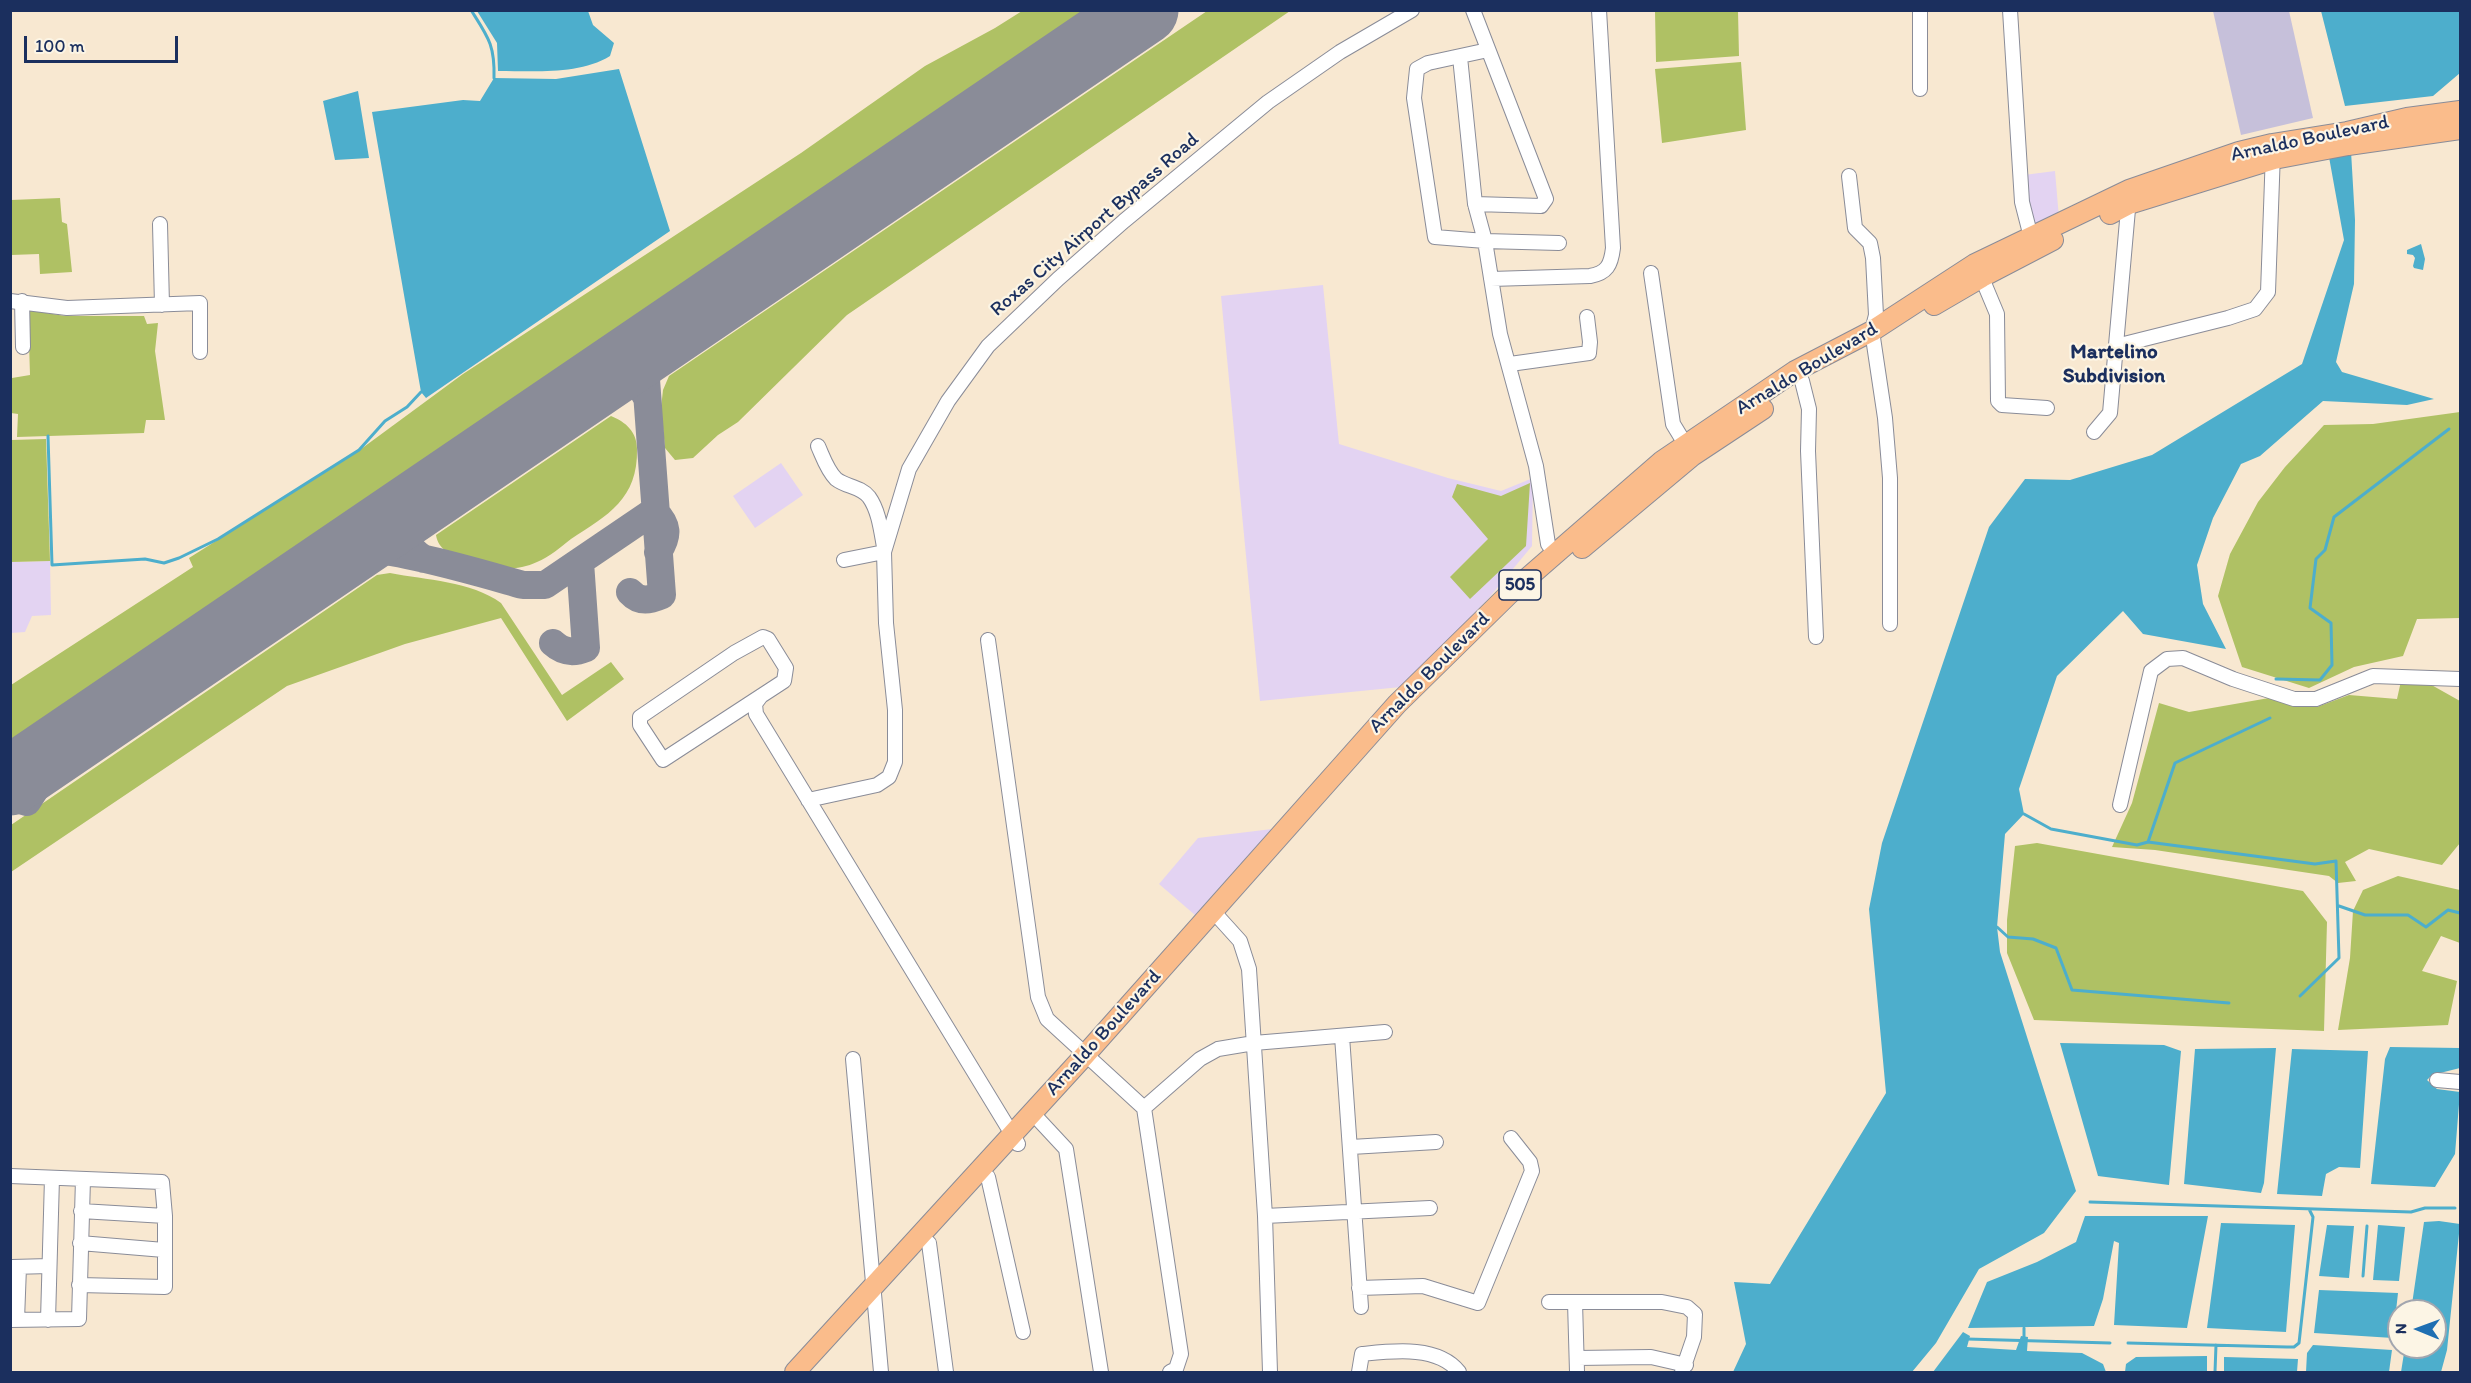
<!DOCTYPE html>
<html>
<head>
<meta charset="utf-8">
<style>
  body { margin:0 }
  #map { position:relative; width:2471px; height:1383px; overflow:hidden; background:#f8e8d1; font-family:Itim,sans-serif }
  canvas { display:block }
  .frame { position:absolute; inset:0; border:12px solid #1b2f5e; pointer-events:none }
  .north { position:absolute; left:2387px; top:1299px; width:60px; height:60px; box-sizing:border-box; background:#fcf5e5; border:2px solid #a2a6af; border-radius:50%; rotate:271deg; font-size:16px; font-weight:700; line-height:24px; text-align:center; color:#1b2f5e }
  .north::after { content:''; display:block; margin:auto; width:21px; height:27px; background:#1f6fb2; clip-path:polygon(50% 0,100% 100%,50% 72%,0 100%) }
  .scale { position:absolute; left:24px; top:36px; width:154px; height:27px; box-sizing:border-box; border:3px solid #1b2f5e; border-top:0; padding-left:8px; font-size:18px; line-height:21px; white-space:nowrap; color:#1b2f5e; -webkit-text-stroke:4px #fcf5e5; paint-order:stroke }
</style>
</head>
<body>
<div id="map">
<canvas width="2471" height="1383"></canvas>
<div class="frame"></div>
<div class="north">N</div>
<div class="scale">100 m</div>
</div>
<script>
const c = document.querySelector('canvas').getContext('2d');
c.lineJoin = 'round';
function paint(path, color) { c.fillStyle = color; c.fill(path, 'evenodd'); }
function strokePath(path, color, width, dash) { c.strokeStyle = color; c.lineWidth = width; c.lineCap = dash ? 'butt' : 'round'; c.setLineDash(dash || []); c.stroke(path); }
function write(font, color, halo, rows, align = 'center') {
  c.font = font + ' Itim,sans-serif'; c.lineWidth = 4.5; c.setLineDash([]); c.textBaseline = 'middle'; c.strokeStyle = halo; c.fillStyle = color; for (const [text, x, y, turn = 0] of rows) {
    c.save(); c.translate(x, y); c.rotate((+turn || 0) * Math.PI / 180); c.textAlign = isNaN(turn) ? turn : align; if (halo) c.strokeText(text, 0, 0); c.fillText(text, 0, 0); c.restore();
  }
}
paint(new Path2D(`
  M2055,171L2059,218L2032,231L2024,175Z
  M1323,285L1339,444L1448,478L1501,491L1533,478L1532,546L1488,599L1401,687L1260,701L1221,296Z
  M781,463L803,495L755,528L733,496Z
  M50,561L51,615L32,616L25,632L11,633L10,562Z
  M1272,829L1195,915L1159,884L1198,838Z`), '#e3d3f2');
paint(new Path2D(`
  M2213,11H2289L2313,118L2241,135Z`), '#c6c0da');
paint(new Path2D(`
  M1022,11H1084L11,741V685L193,567L189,558L357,452L463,374L801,153L925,66L995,28Z
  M1207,11H1290L847,315L738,422L718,435L693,458L675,460L665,448L661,408L663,390L669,376Z
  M1655,11H1738L1739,56L1656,62Z
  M1741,62L1746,130L1662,143L1655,69Z
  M60,198L62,222L67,224L72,272L40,274L39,254L11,255V200Z
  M28,310L65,316H144L147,324L158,323L155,351L165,420H146L144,433L17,437L18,414L11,413L12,378L30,375Z
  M2460,412V618L2417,619L2403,656L2354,667L2309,688L2242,667L2218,596L2230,554L2258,502L2285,467L2324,425L2373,424Z
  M611,416C626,422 637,432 637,449C638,499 608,515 571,539C561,547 549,557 537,562C515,573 483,569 462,559C450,554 438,549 436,535Z
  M46,439L50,561L11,562V440Z
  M1530,483L1526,546L1470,599L1450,577L1488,539L1452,497L1457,484L1501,496Z
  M390,573C426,580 471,581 501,603L562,695L611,662L624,679L567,721L501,618L405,644L287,686L11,872V825L377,575Z
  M2401,681L2428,683L2460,701V843L2442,865L2369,849L2345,862L2356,881L2338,883L2329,876L2155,850L2112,847L2132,803L2159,703L2189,712L2269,698L2317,707L2349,695L2397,699Z
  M2037,843L2303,891L2327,922L2324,1031L2034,1020L2007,953V920L2015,846Z
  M2398,876L2460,890V943L2441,936L2422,971L2457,981L2448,1025L2338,1030L2350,958L2353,911L2363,890Z`), '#afc164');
paint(new Path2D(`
  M477,11H588L593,25L614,43L610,56C579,75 534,71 498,71L497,43Z
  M2321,11H2460V73L2433,96L2345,106Z
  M619,69L670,231L426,398L421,392L372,112L463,100L480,101L494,78L556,79Z
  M358,91L369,158L335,160L323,101Z
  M2351,151L2355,220L2354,284L2336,362L2342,372L2434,399L2407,405L2323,401L2260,456L2241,464L2213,518L2197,565L2203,604L2226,649L2143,634L2123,611L2057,676L2019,789L2024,814L2005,834L1997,927L2000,952L2076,1191L2044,1233L1979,1269L1936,1343L1912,1372H1733L1746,1344L1734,1282L1770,1284L1886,1093L1869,909L1882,843L1989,527L2025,479L2070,480L2152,455L2302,364L2344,240L2329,157Z
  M2421,244L2425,259L2423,270L2414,268L2413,266L2415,258L2413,255L2407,254V250Z
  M2060,1043L2164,1045L2181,1051L2169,1185L2098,1176Z
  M2390,1047L2460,1048V1068L2432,1075L2427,1080L2437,1089L2460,1092L2455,1154L2435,1187L2371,1184L2385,1059Z
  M2276,1048L2264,1183L2261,1193L2184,1184L2195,1049Z
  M2292,1049L2368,1051L2360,1168L2339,1167L2326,1174L2322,1196L2277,1194Z
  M2085,1216H2208L2187,1328L2114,1325L2119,1243L2114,1241L2103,1299L2094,1326L1968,1328L1987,1282L2037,1262L2076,1242Z
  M2439,1221L2460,1224L2447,1350L2441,1372H2401L2405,1347H2435V1311H2411L2424,1222Z
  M2221,1223L2295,1225L2286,1332L2207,1328Z
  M2327,1225L2354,1226L2349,1278L2319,1276Z
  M2378,1225L2405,1227L2399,1281L2373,1280Z
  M2319,1290L2398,1293L2393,1338L2314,1333Z
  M1963,1332L1970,1336L1967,1347L2016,1350L2021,1336L2028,1337L2027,1351L2082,1353L2103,1364L2106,1372H1933Z
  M2313,1345L2392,1350L2389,1372H2306L2307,1353Z
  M2207,1356V1372H2125L2126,1364L2136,1357Z
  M2224,1357L2298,1359L2297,1372H2224Z`), '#4daecc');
strokePath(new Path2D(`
  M471,10C488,37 495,45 494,78
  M48,436L52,565L145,559L164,563L179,558L218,539L359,450L385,421L407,407L421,392
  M2276,679L2320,680L2332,665L2331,623L2310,608L2316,559L2325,550L2334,517L2449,429
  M2024,814L2051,829L2137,845L2148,842L2175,763L2270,718
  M2148,842L2315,864L2336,861L2339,958L2300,996
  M2339,906L2365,915H2408L2426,927L2448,910L2460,913
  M1997,927L2008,937L2033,939L2056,948L2072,990L2229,1003
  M2090,1202L2411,1212L2425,1208H2455
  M2363,1276L2367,1226
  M1967,1339L2110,1343
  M2024,1339V1328
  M2128,1343L2287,1347H2294L2299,1343L2313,1217L2309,1209
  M2215,1372L2216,1345`), '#4daecc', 3);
strokePath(new Path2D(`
  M603,378C625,375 637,378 647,398
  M412,508C398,529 403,546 424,559
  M349,551C376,541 490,576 523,585H545L654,511C668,525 669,535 658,552
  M630,592C640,603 650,600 662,595L645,366L649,350L661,339
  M553,643C564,653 574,653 586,648L580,562
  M10,762L18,754
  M10,789L20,800L27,802L65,743`), '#8a8c98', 28);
strokePath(new Path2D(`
  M10,781L1144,10`), '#8a8c98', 69);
const minor = new Path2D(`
  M1473,10L1546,199L1541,206L1475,204
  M1920,10V89
  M2010,10L2022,202L2033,245
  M1488,50L1428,63L1417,69L1414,98L1435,237L1485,241L1559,243
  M1460,57L1475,204L1485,241L1500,334L1536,466L1548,544L1555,554
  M1849,176L1855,228L1870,243L1873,258L1876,315L1872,331L1885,418L1890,478V624
  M160,224L162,305
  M1979,271L1997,314L1998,401L2002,405L2047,408
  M1651,273L1673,424L1690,452
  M1491,279L1590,276C1607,273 1611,265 1613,248L1599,10
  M10,301L67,308L200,303V352
  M22,301L23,347
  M2116,346L2228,318L2255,309L2268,292L2273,152
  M1510,364L1589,353L1590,342L1587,317
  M1795,371L1802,381L1809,409L1808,451L1816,637
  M2094,432L2110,413L2129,198
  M818,446C823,457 827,470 836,479C846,487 860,486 869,497C879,511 881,531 884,547
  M844,560L884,552
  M763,637L768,639L786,668L784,681L663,760L640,725V717L734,653Z
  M988,640L1038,997L1047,1019L1144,1108L1181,1354L1176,1369L1170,1372
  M761,696L755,704L756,714L1018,1144
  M808,800L877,785L889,777L895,762V710L886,623L884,552L909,469L948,401L988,346L1058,279L1124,221L1268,102L1340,52L1412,10
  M2120,805L2151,671L2167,659L2183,658L2233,679L2294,699H2316L2373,676L2460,679
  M1212,910L1240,941L1249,969L1265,1216L1270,1372
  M1342,1036L1361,1307
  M853,1059L881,1372
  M2437,1080L2460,1082
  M1144,1108L1200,1059L1218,1049L1254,1043L1385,1032
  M1039,1120L1066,1149L1101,1372
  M1351,1147L1436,1142
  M10,1176L162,1182L165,1216V1287L79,1285
  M988,1177L1023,1332
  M81,1211L165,1216
  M1265,1216L1430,1208
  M80,1243L164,1250
  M929,1243L946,1372
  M12,1267L49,1266
  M1359,1288L1423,1286L1478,1303L1532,1171L1530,1162L1511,1138
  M1549,1302H1575
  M10,1320L79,1319L83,1179
  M17,1320L19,1267
  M48,1320L52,1178
  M1577,1358L1651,1357L1686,1365
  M1359,1372L1362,1354C1392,1351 1438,1345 1459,1372
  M1577,1372L1575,1302H1662L1687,1307L1695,1314L1694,1337L1682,1372`);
const highway = new Path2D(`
  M2110,214L2129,204L2274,159L2348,145L2460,129
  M1934,305L1982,277L2053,240
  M1582,548L1692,456L1763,409
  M795,1372L1085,1055L1397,704L1509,594L1662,461L1795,371L1872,331L1975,264L2129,190L2239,152L2272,144L2347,132L2407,118L2460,111`);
strokePath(minor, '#8a8c98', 16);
strokePath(highway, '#8a8c98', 22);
strokePath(minor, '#fff', 14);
strokePath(highway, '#fabc8b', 20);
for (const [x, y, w] of [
  [1520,585,42]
]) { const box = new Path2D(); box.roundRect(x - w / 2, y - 15, w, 30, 4.5); c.fillStyle = '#fcf5e5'; c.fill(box); strokePath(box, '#1b2f5e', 1.5); }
write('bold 18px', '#1b2f5e', null, [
  ["505",1520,585]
]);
write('20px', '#1b2f5e', '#fcf5e5', [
  ["Arnaldo Boulevard",2310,139,-12],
  ["Roxas City Airport Bypass Road",1095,225,-41],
  ["Arnaldo Boulevard",1807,369,-31],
  ["Arnaldo Boulevard",1430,673,-45],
  ["Arnaldo Boulevard",1104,1033,-48]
]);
write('bold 21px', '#1b2f5e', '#fcf5e5', [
  ["Martelino",2114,353],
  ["Subdivision",2114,377]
]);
</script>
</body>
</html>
